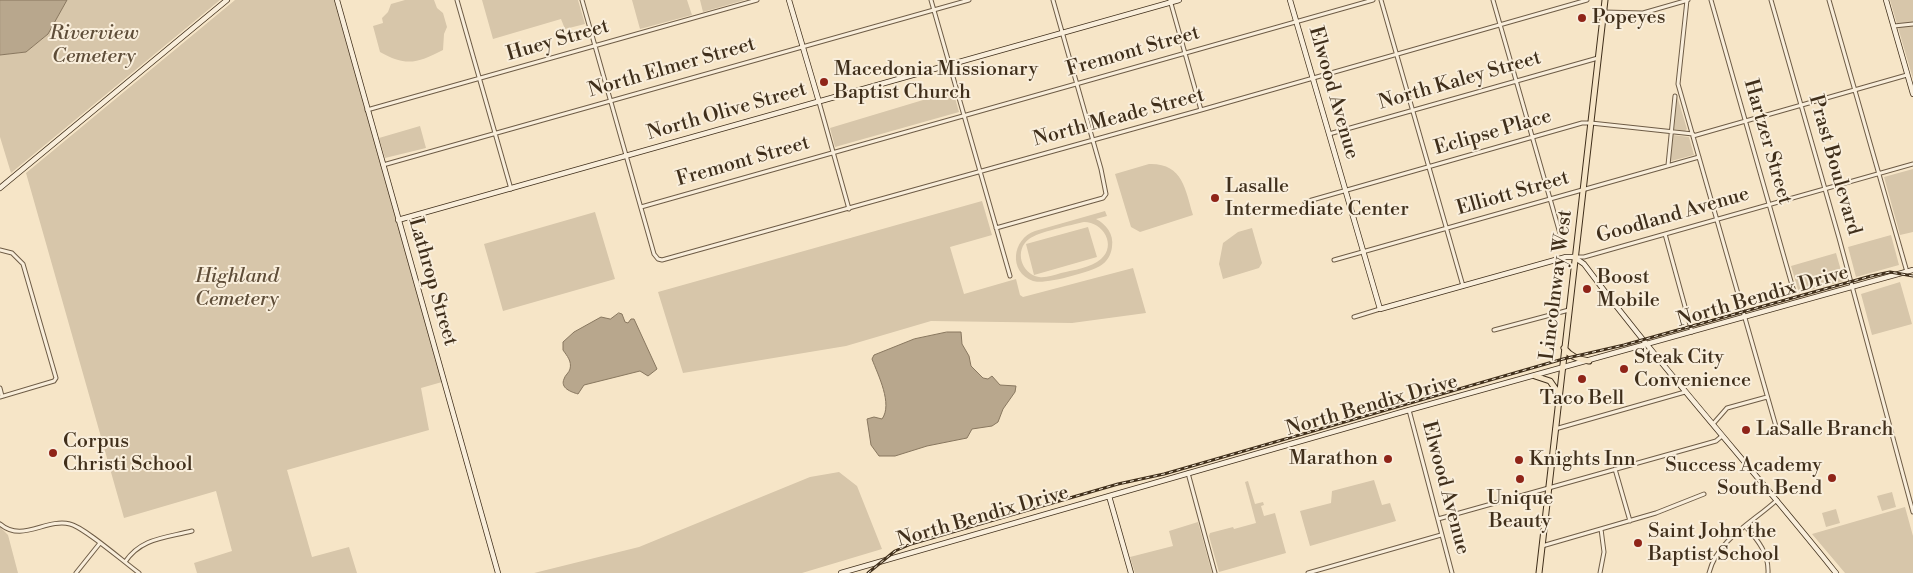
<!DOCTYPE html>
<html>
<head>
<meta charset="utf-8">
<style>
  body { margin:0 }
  canvas { display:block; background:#f6e5c7 }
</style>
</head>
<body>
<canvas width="1913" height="573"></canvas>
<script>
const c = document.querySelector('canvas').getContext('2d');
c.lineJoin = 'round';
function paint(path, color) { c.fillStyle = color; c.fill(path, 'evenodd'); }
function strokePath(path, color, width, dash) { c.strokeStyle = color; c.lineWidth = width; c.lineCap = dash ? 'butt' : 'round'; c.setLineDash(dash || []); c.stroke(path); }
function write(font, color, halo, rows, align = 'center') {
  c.font = font + ' "Libre Bodoni",serif'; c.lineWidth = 4; c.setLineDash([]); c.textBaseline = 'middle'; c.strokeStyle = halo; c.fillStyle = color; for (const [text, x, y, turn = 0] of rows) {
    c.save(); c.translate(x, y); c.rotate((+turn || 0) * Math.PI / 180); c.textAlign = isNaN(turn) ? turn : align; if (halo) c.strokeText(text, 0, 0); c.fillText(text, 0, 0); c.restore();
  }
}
paint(new Path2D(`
  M67,0H220L11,173L0,137V55L26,52L48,34Z
  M235,0H334L442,382L421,388L429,430L287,470L312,557L349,547L357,573H197L194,563L232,551L216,491L124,518L26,173Z
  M405,0H434L437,8L443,13L447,27L444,34L443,50C418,63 406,67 380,52L373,26L383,23L382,18L388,12L391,4Z
  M482,0H578L585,24L565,29L561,19L493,39Z
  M632,0H687L692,15L640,29Z
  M700,0H745L703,12Z
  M1890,0H1913V79Z
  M953,91L959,112L835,147L830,128Z
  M1677,96L1687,129L1685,131L1674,129Z
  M420,126L426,148L385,158L379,138Z
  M1673,135L1689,137L1694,155L1671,161L1670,159Z
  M1149,164C1183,163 1185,189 1193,215L1140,232L1131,227L1115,174Z
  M1913,169V232L1900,235L1884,177Z
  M982,201L992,235L950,247L964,294L1016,279L1020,295L1023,297L1133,268L1146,313L1072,323L931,321L846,346L683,373L658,292Z
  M1105,211L1107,216L1096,219C1106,224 1114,234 1112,247C1111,255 1107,262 1100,266C1090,272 1044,285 1033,281C1008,272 1012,239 1035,231ZM1084,222C1103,222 1117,245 1101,259C1091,268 1073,270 1061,273C1054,275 1046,278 1039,277C1021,274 1014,250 1029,239C1038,232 1072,225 1084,222Z
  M595,212L615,279L503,311L484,244Z
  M1088,227L1097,257L1034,275L1026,244Z
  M1252,228L1262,263L1259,268L1223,279L1219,264L1223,243L1238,232Z
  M1891,235L1899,265L1856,277L1848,247Z
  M1836,253L1844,281L1799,293L1791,266Z
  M1900,282L1912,324L1872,335L1861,294Z
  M839,472L857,486L882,549L802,573H534L639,547L810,477Z
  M1374,480L1382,505L1390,503L1396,521L1310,546L1300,511L1331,503L1332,491Z
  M1248,481L1255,504L1263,502L1264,505L1261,506L1264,516L1275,513L1286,553L1219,572L1209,536L1210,533L1233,527L1234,529L1256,523L1245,482Z
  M1892,492L1896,507L1882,511L1877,496Z
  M1905,507L1913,536V573H1845L1812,534Z
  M1836,509L1840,523L1826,527L1822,513Z
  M1198,522L1212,573H1135L1130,557L1173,546L1169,531Z
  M0,527L8,535L18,573H0Z`), '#d7c6aa');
const water = new Path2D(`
  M0,0H67L48,34L26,52L0,55Z
  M619,313L622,314L625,322L628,323L631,319H634L657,369L648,376L640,371L584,385L578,394C571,392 560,388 564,379C565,375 569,373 570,369C572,361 567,356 563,350V342L574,332L601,317L610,319Z
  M947,332H961L962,344L969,356L971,366L983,378L988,379L992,376L1000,385L1016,386L1015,392L1003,409L998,422L992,426L972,429L967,438L927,446L895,456H879L871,445L867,419L874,417L882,419C893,404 878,375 872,359L874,355L914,339Z`);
paint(water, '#b8a78d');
strokePath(water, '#88775f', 1);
const street = new Path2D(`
  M457,0L511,189
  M582,0L654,254L658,259L662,260L1201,110L1587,0
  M931,0L1010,276
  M1170,0L1201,110
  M1381,0L1463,286
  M1493,0L1563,244
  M1687,0L1678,84L1777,430
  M1711,0L1794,292
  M1771,0L1839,238L1913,512
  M1829,0L1907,272
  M1604,12L1643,13L1688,0
  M1894,26L1913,24
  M819,102L849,209
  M367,110L757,0
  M1329,134L1598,58
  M1693,136L1907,75
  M383,165L969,0
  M1668,165L1675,96
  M1305,202L1582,123H1591L1693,134
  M641,207L1373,0
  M996,228L1103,198L1106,194L1101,169L1053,0
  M1665,234L1692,332
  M0,250L12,253L23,264L56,378L54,381L0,397
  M1574,257H1584L1913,164
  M1334,260L1699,157
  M1354,317L1380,309
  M1494,330L1569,310
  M0,388L2,396
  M1409,410L1452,573
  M1713,424L1727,408L1767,397
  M1555,429L1685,392
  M1615,469L1630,521
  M1188,473L1215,573
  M1438,519L1702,445L1716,441L1722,436
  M0,524C22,543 46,518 70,524C84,527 125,563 139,573
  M1746,527C1758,540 1769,554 1768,573
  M1542,546L1656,513L1704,494
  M125,562C141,538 165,538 192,531
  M76,573L100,543
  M1308,573L1441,535
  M1600,573L1604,552L1601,529
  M1709,573C1717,540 1753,522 1777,500`);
const secondary = new Path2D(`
  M337,0L498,573
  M789,0L819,102
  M1290,0L1380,309L1566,257H1574L1584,264C1664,371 1753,469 1836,573
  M1886,0L1913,94
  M0,188L227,0
  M398,220L1179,0
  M1109,496L1131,573
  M841,573L1409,410L1913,270`);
const primary = new Path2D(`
  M1564,348C1571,357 1578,359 1589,361
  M1535,376L1550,381L1559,394
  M1539,573L1605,0`);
strokePath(street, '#6e5c46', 5);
strokePath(secondary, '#402f1b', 6);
strokePath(primary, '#402f1b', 7);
strokePath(street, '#f9eedb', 3);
strokePath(secondary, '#f9eedb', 4.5);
strokePath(primary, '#f6e5c7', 5);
const rail = new Path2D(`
  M868,573L895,551L911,544L1118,484L1164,474L1563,359L1624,345L1871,276L1890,272L1913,276`);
strokePath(rail, '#402f1b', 3);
strokePath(rail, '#f9eedb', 1, [4]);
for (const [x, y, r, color] of [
  [1582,18,5,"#8f2418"],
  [824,82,5,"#8f2418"],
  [1215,198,5,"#8f2418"],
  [1587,289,5,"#8f2418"],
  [1624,369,5,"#8f2418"],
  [1582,379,5,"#8f2418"],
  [1746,430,5,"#8f2418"],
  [53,453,5,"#8f2418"],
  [1388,459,5,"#8f2418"],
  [1519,460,5,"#8f2418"],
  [1832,478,5,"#8f2418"],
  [1520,479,5,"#8f2418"],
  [1638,543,5,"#8f2418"]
]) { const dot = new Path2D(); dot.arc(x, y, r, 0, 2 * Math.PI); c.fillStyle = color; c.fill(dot); strokePath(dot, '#f9eedb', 2); }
write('20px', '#402f1b', '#f9eedb', [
  ["Popeyes",1592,18],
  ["Macedonia Missionary",834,70],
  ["Baptist Church",834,93],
  ["Lasalle",1225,187],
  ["Intermediate Center",1225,210],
  ["Boost",1597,278],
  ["Mobile",1597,301],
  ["Steak City",1634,358],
  ["Convenience",1634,381],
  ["Taco Bell",1582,399,"center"],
  ["LaSalle Branch",1756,430],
  ["Corpus",63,442],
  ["Christi School",63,465],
  ["Marathon",1378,459,"right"],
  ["Knights Inn",1529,460],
  ["Success Academy",1822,466,"right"],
  ["South Bend",1822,489,"right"],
  ["Unique",1520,499,"center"],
  ["Beauty",1520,522,"center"],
  ["Saint John the",1648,532],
  ["Baptist School",1648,555]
], 'left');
write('italic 20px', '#5e4d38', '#f9eedb', [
  ["Riverview",94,34],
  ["Cemetery",94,57],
  ["Highland",237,277],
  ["Cemetery",237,300]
]);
write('20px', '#402f1b', '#f9eedb', [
  ["Huey Street",558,41,-16],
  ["Fremont Street",1133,52,-16],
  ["North Elmer Street",672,68,-16],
  ["North Kaley Street",1460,81,-16],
  ["Elwood Avenue",1333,93,74],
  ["North Olive Street",727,112,-16],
  ["North Meade Street",1119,118,-15],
  ["Eclipse Place",1493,133,-16],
  ["Hartzer Street",1767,142,74],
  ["Fremont Street",743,162,-16],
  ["Prast Boulevard",1834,165,74],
  ["Elliott Street",1513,194,-16],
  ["Goodland Avenue",1673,216,-16],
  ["Lathrop Street",432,282,74],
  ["Lincolnway West",1557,285,-83],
  ["North Bendix Drive",1763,297,-16],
  ["North Bendix Drive",1372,406,-16],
  ["Elwood Avenue",1445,488,75],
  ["North Bendix Drive",983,517,-16]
]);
</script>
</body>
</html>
